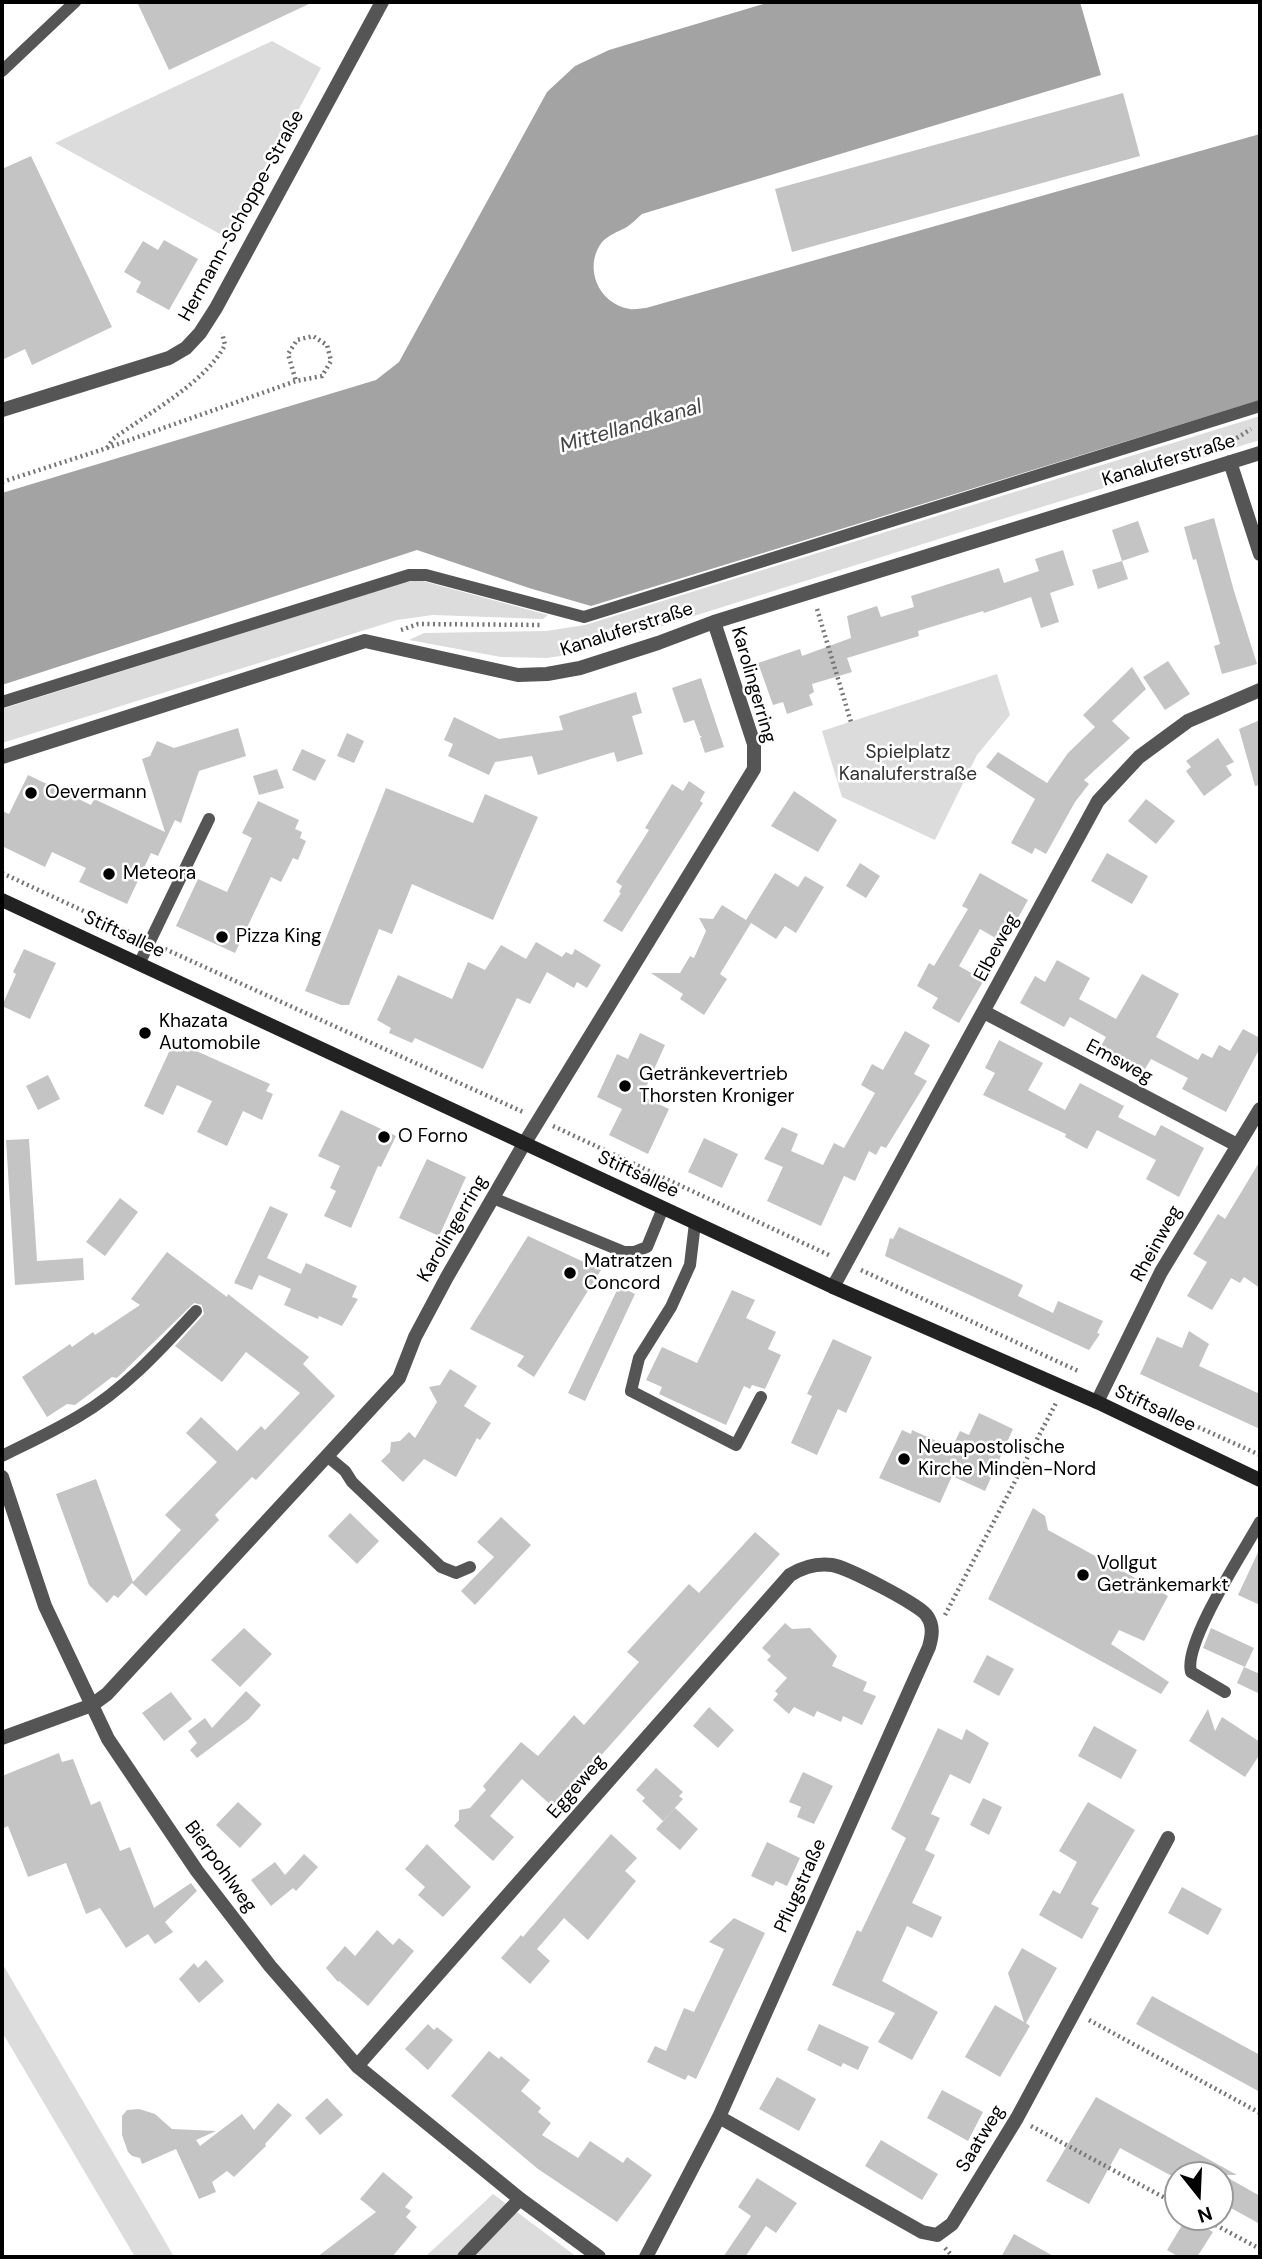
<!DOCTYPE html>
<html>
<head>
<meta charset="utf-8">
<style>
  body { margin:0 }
  #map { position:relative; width:1262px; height:2259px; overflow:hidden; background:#fff; font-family:"DM Sans",sans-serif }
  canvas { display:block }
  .frame { position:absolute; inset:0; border:4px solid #000; pointer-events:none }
  .north { position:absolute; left:1164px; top:2161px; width:70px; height:70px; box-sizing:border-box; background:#fff; border:2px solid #999; border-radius:50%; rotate:162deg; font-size:19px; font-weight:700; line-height:28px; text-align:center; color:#000 }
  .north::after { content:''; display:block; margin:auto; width:24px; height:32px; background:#000; clip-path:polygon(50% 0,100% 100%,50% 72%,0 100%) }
</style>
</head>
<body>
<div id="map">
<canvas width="1262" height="2259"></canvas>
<div class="frame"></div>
<div class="north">N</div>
</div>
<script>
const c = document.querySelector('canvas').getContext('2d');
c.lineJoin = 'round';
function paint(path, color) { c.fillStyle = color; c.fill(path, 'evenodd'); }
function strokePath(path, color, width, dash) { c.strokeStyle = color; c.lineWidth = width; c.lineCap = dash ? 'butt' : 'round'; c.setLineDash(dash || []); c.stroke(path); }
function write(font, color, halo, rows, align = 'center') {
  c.font = font + ' "DM Sans",sans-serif'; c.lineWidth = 5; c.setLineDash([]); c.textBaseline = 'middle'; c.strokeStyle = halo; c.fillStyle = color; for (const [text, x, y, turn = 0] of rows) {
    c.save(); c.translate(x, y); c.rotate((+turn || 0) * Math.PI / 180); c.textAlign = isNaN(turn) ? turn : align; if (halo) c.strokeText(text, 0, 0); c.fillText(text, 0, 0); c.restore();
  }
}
paint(new Path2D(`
  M272,41L321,68L229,239L55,143Z
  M1260,416V440L996,521L573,654L547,658L501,657L409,640L424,633L546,631L585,625Z
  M419,580L548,615L543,619L433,615L397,620L2,743V709L405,582Z
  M997,674L1010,715L977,755L935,840L842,797L822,731Z
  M2,1963L162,2236L174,2257H135L2,2032Z
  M493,2194L577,2257H425Z`), '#dcdcdc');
paint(new Path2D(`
  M770,2H1080L1101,75L642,214C637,218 631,225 625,228C617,232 609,235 602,242C583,267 598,304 630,309C635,310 641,308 646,308L1260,134V400L591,606L529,588L417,550L2,685V493L376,380L399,362L547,92L575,66L609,50Z`), '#a3a3a3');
paint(new Path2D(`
  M137,2H313L169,70Z
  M1123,93L1140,156L792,252L775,189Z
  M31,156L112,327L32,365L25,349L2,360V169Z
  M164,240L198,259L169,310L136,292L141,282L124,272L143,241L158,250Z
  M1214,518L1234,591L1257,664L1222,674L1214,646L1220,644L1196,559L1193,560L1184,527Z
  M1138,521L1149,552L1122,561L1112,530Z
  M1063,550L1074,585L1050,593L1059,622L1041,628L1031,597L984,613L983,611L918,631L919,636L847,658L852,672L812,684L814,692L809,695L813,705L787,714L783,702L773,705L758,663L800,649L802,656L851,638L847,616L877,606L881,617L914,607L911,596L999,568L1004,583L1039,571L1035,559Z
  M1122,561L1128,579L1098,589L1092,570Z
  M1168,661L1190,694L1165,710L1143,677Z
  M1132,667L1146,689L1112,721L1130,738L1084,780L1089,784L1075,802L1046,854L1035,848L1032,854L1011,843L1035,799L986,767L998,752L1047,783L1068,753L1095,727L1083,715Z
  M701,678L724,747L705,753L700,738L702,736H700L694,720L684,723L672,688Z
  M636,692L642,713L632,716L643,754L617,762L614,752L538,775L532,756L495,762L489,775L448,756L453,744L444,740L454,717L499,739L563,730L559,716Z
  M1260,720V785L1255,786L1239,729Z
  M238,728L246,756L199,771L181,823L175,820L158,856L151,853L127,904L79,882L86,868L52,852L45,867L2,846V811L9,814L28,775L91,805L94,799L165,832L142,759L150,756L157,741L174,748Z
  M347,733L364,741L354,763L337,756Z
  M1218,738L1234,762L1226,766L1232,775L1204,796L1186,771L1191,767L1186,761Z
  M302,749L326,760L315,781L292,770Z
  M277,769L284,788L259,795L253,776Z
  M689,781L705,792L700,801L703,803L622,932L603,921L621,893L619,892L622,886L616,882L649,830L645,828L672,784L683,791Z
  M386,788L473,823L485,794L538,817L493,920L412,884L392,934L379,929L349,1005H341L305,991Z
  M794,791L837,820L818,852L771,826Z
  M1146,799L1175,821L1156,844L1128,821Z
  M258,801L299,820L295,829L302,832L300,838L306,841L298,860L293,858L281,882L271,877L235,953L176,926L198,879L227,892L252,838L242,833Z
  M1107,853L1148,876L1132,904L1091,881Z
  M860,863L880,876L866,898L846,886Z
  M775,873L798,887L805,876L824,887L796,933L785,926L776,939L751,923L720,974L727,979L704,1015L680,999L683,994L651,973H680L690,956L694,958L706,931L699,918L713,919L722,905L746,920Z
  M980,873L1028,900L1004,943L980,929L959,966L984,980L959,1023L932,1008L938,998L917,986L929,963L934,966L968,909L962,906Z
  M536,942L562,957L566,952L572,955L575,949L601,965L587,988L577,982L574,988L547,972L530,1004L517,998L483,1069L415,1038L412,1043L389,1033L391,1028L377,1020L398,975L452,999L468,962L485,970L501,945L526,959Z
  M24,949L56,963L30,1019L2,1006L16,974L13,972Z
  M1057,960L1090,978L1079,999L1116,1019L1142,974L1179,994L1156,1037L1198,1060L1202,1053L1212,1058L1219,1045L1230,1051L1243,1029L1260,1038V1048L1226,1112L1182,1089L1188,1078L1151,1059L1145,1069L1101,1046L1106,1037L1070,1017L1064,1027L1020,1003L1035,976L1045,982Z
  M905,1031L930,1045L914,1074L927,1081L886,1148L881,1146L876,1155L869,1151L855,1181L844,1176L821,1226L767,1201L783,1167L764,1159L782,1127L798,1134L791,1151L823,1165L834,1143L844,1148L875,1093L861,1085L872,1064L883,1070Z
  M640,1033L665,1045L642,1096L669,1109L648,1154L609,1135L622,1109L597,1097L617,1054L628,1059Z
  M999,1040L1043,1063L1028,1090L1065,1110L1080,1083L1124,1106L1118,1117L1155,1136L1161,1125L1204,1148L1179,1197L1146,1179L1156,1160L1097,1130L1087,1149L1065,1137L1066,1134L983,1095L995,1073L985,1068Z
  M174,1041L270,1084L266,1091L273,1094L262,1120L243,1111L227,1146L197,1132L212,1101L177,1085L163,1115L144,1106Z
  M48,1075L60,1099L38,1110L26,1086Z
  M341,1110L396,1136L381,1167L378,1166L351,1228L324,1216L336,1191L330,1188L340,1166L318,1156Z
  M704,1138L738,1154L722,1188L688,1172Z
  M29,1139L37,1261L83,1258L84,1280L15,1285L6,1140Z
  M427,1159L466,1177L439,1236L399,1218Z
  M1260,1161V1288L1244,1277L1240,1283L1231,1278L1212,1310L1187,1296L1207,1262L1193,1254L1218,1214L1225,1219Z
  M120,1198L138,1212L105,1256L86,1242Z
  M270,1206L288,1214L267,1258L301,1274L306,1263L357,1286L352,1297L358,1299L342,1326L319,1316L318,1319L284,1305L291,1289L259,1275L252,1290L234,1283Z
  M899,1227L1023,1285L1018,1296L1053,1313L1058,1301L1103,1321L1097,1333L1100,1334L1089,1350L885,1256L890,1238L893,1239Z
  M528,1236L601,1270L534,1377L517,1366L524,1356L470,1329Z
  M167,1252L227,1297L228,1294L309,1357L303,1364L335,1396L256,1480L252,1477L215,1515L219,1520L146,1596L132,1583L118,1598L114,1595L107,1603L89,1585L56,1494L96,1479L133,1582L181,1530L165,1515L217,1462L186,1433L201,1417L237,1451L261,1426L265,1430L300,1393L246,1352L222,1382L175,1346L204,1314L202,1305L194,1303L117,1378L112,1377L75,1405L67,1404L47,1417L22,1377L70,1344L72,1347L93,1332L95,1335L140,1305L131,1299Z
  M619,1286L635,1294L585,1401L568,1393Z
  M732,1290L755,1300L746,1318L776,1332L768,1349L781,1355L765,1389L752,1385L750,1389L744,1386L726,1425L659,1394L662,1387L646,1380L662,1347L697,1363Z
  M1189,1331L1209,1344L1199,1366L1260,1394V1429L1140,1374L1157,1337L1182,1348Z
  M833,1339L872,1357L846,1413L838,1409L817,1455L791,1443L812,1396L807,1394Z
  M450,1369L477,1386L464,1406L491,1423L480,1440L477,1438L456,1477L424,1459L403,1482L381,1461L390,1452L391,1442L400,1441L409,1432L415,1438L437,1402L429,1387L440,1385Z
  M979,1413L1013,1429L985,1491L952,1476L940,1503L879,1478L902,1430L911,1434L912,1430L952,1448L960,1431L969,1435Z
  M1033,1508L1045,1516L1048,1530L1168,1596L1144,1641L1119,1630L1111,1644L1169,1682L1161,1694L988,1599Z
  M350,1513L379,1541L357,1564L328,1536Z
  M501,1517L531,1545L475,1605L461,1591L494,1557L477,1542Z
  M755,1532L780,1554L589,1769L587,1767L552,1806L522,1779L490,1816L514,1837L493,1861L454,1826L459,1820V1810L470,1808L486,1790L483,1786L521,1742L538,1756L574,1715L584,1725L639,1662L627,1652L689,1584L699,1593Z
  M1260,1548V1605L1238,1595Z
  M785,1623L792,1629L810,1628L837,1656L832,1666L867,1682L863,1691L876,1696L862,1725L843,1716L841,1722L817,1711L814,1717L794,1707L789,1714L773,1700L778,1694L775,1691L787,1678L767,1660L771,1656L762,1648Z
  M244,1628L272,1654L240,1687L211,1660Z
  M1211,1628L1254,1648L1245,1667L1203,1648Z
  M987,1655L1014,1669L999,1696L973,1682Z
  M1244,1667L1260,1674V1694L1237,1683Z
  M246,1691L261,1705L249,1719L197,1758L190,1750L197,1743L188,1731L205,1718L212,1728Z
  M171,1692L192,1719L164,1741L142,1713Z
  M709,1707L734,1730L718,1748L693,1726Z
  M1208,1709L1215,1731L1222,1717L1260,1742V1754L1245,1777L1189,1741Z
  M1094,1726L1137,1750L1121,1779L1078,1756Z
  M938,1728L962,1740L966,1729L989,1743L970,1784L950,1774L931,1814L940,1818L925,1850L935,1855L912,1903L942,1917L932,1938L907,1926L882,1981L938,2012L912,2060L878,2042L895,2013L832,1985L857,1930L861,1932L906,1838L891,1829Z
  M59,1753L62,1762L73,1759L91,1805L100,1801L120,1851L130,1847L154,1908L191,1883L197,1891L165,1922L173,1932L155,1944L148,1934L126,1948L100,1908L86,1914L66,1863L28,1877L8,1826L2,1829V1776Z
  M656,1768L683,1792L679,1796L683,1799L663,1821L642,1801L645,1798L636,1790Z
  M803,1772L833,1786L814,1824L797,1817L801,1807L789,1802Z
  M983,1798L1002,1807L989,1835L970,1825Z
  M238,1802L262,1824L240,1848L216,1825Z
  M1088,1802L1135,1830L1091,1904L1099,1908L1082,1939L1039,1915L1053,1890L1060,1894L1077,1862L1059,1851Z
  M675,1808L698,1829L680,1850L656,1829Z
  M611,1834L637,1858L625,1871L636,1881L588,1940L564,1918L537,1949L550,1961L530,1984L501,1958L521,1935L523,1937Z
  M767,1842L800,1858L787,1886L776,1881L773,1886L751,1876Z
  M427,1844L471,1887L443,1917L418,1895L425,1887L405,1869Z
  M304,1854L318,1867L296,1891L293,1888L271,1906L251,1880L275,1862L285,1875Z
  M1182,1887L1222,1909L1208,1935L1168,1913Z
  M734,1918L765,1933L696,2079L688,2075L685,2080L647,2062L655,2046L666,2051L684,2008L694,2012L724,1949L709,1942Z
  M377,1930L393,1945L399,1938L414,1951L368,2006L339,1981L338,1982L326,1968L345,1946L355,1956Z
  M1022,1948L1057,1968L1026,2023L1030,2026L1000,2077L965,2057L995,2005L1024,2022L1008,1973Z
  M206,1960L224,1981L199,2003L179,1979L194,1963L198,1968Z
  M1152,1996L1260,2055V2092L1136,2024Z
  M428,2024L434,2030L437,2027L453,2040L428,2070L405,2049Z
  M819,2024L869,2047L858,2070L843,2063L841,2067L807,2050Z
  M489,2051L499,2059L501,2056L530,2080L521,2091L541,2108L538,2112L551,2123L542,2135L578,2158L590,2141L623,2163L627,2157L652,2175L617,2222L538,2169L451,2096Z
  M777,2077L816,2099L799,2131L759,2109Z
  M942,2090L983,2112L968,2141L927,2118Z
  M1096,2097L1237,2175H1223L1260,2196V2224L1220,2202V2175H1170L1120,2148L1089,2204L1046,2181Z
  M327,2098L343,2115L320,2135L305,2118Z
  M278,2103L292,2115L265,2144L266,2146L234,2177L227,2171L212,2182L216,2192L199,2199L176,2149L142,2164L140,2158L132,2156L128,2152L122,2135V2116L127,2110L139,2109L155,2114L172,2129L216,2131L196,2140L200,2146L242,2114L254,2130Z
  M881,2140L938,2174L922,2200L865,2166Z
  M383,2172L413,2197L405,2207L411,2211L406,2217L417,2227L392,2257H317L376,2212L360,2199Z
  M757,2178L797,2203L776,2233L766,2226L745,2257H723L751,2216L738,2207Z
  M1187,2217L1213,2232L1197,2257H1179L1167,2250Z
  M1014,2234L1055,2257H1001Z`), '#c4c4c4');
strokePath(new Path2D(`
  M1232,441L1251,429
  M107,448L113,439C148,413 205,383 225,345L222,333
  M2,482L107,448L296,381L322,376L331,361L327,345L313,336L297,340L288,354L296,381
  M817,609L851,722
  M401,630L418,624L542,625
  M2,873L135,935
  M165,949L523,1112
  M553,1126L831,1256
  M861,1270L1078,1371
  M1178,1418L1260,1455
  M945,1615L1056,1403
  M1089,2020L1260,2113
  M1031,2126L1178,2205
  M1201,2217L1260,2249
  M945,2248L953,2257`), '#777', 4.5, [2, 3.5]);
strokePath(new Path2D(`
  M2,71L75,2
  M2,702L409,575H426L584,617L1260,406
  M140,962L209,819
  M493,1198L624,1252H634L647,1247L663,1208
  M695,1223L690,1265L671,1307L639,1358L631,1391L736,1445L761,1397
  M2,1456C28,1443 54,1431 79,1416C124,1390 161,1349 196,1311
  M327,1456L345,1471L352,1482L441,1567L456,1573L470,1567
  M1225,1692L1191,1672C1183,1643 1244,1551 1260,1522`), '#555', 12);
strokePath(new Path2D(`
  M2,410L169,358L186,348L200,333L216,308L382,2
  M1230,462L1260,554
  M2,757L365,641L518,675L547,674L580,668L658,643L714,622L1260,453
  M984,1012L1237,1145
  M833,1287L1098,801L1139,757L1188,721L1260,690
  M1097,1402L1161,1272L1260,1109
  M2,1477L45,1606L108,1739L197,1871L270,1966L357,2066L520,2199L599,2257
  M2,1738L92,1705L107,1694L399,1378L415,1337L447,1277L524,1144L754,769V744L714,622
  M357,2066L790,1575C803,1567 817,1563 832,1565C846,1567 921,1605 927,1616C934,1626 932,1636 929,1647L719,2117L646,2257
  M719,2117L922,2232L937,2235L952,2224L1017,2118L1168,1838
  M464,2257L520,2199`), '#555', 14);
strokePath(new Path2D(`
  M2,900L833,1287L1097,1402L1260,1480`), '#222', 14);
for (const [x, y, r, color] of [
  [31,793,7,"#000"],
  [109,874,7,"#000"],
  [222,937,7,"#000"],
  [145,1033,7,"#000"],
  [625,1086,7,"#000"],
  [384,1137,7,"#000"],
  [570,1273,7,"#000"],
  [904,1459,7,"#000"],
  [1083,1575,7,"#000"]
]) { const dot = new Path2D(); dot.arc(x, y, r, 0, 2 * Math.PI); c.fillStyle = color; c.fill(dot); strokePath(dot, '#fff', 2.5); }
write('19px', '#000', '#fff', [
  ["Hermann-Schoppe-Straße",242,216,-61],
  ["Kanaluferstraße",1169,461,-17],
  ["Kanaluferstraße",627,630,-18],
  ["Karolingerring",753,685,74],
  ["Stiftsallee",124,935,25],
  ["Elbeweg",997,948,-62],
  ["Emsweg",1119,1062,28],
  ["Stiftsallee",638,1175,25],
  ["Karolingerring",453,1229,-60],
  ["Rheinweg",1157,1244,-61],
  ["Stiftsallee",1155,1409,25],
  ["Eggeweg",577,1787,-49],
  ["Bierpohlweg",220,1867,54],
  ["Pflugstraße",801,1886,-66],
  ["Saatweg",981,2139,-59]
]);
write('19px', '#333', '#fff', [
  ["Spielplatz",908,753],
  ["Kanaluferstraße",908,775]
]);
write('19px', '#000', '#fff', [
  ["Oevermann",45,793],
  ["Meteora",123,874],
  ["Pizza King",236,937],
  ["Khazata",159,1022],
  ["Automobile",159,1044],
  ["Getränkevertrieb",639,1075],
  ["Thorsten Kroniger",639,1097],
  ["O Forno",398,1137],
  ["Matratzen",584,1262],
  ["Concord",584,1284],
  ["Neuapostolische",918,1448],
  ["Kirche Minden-Nord",918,1470],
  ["Vollgut",1097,1564],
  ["Getränkemarkt",1097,1586]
], 'left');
write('italic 21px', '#444', '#fff', [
  ["Mittellandkanal",631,427,-16]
]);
</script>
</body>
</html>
